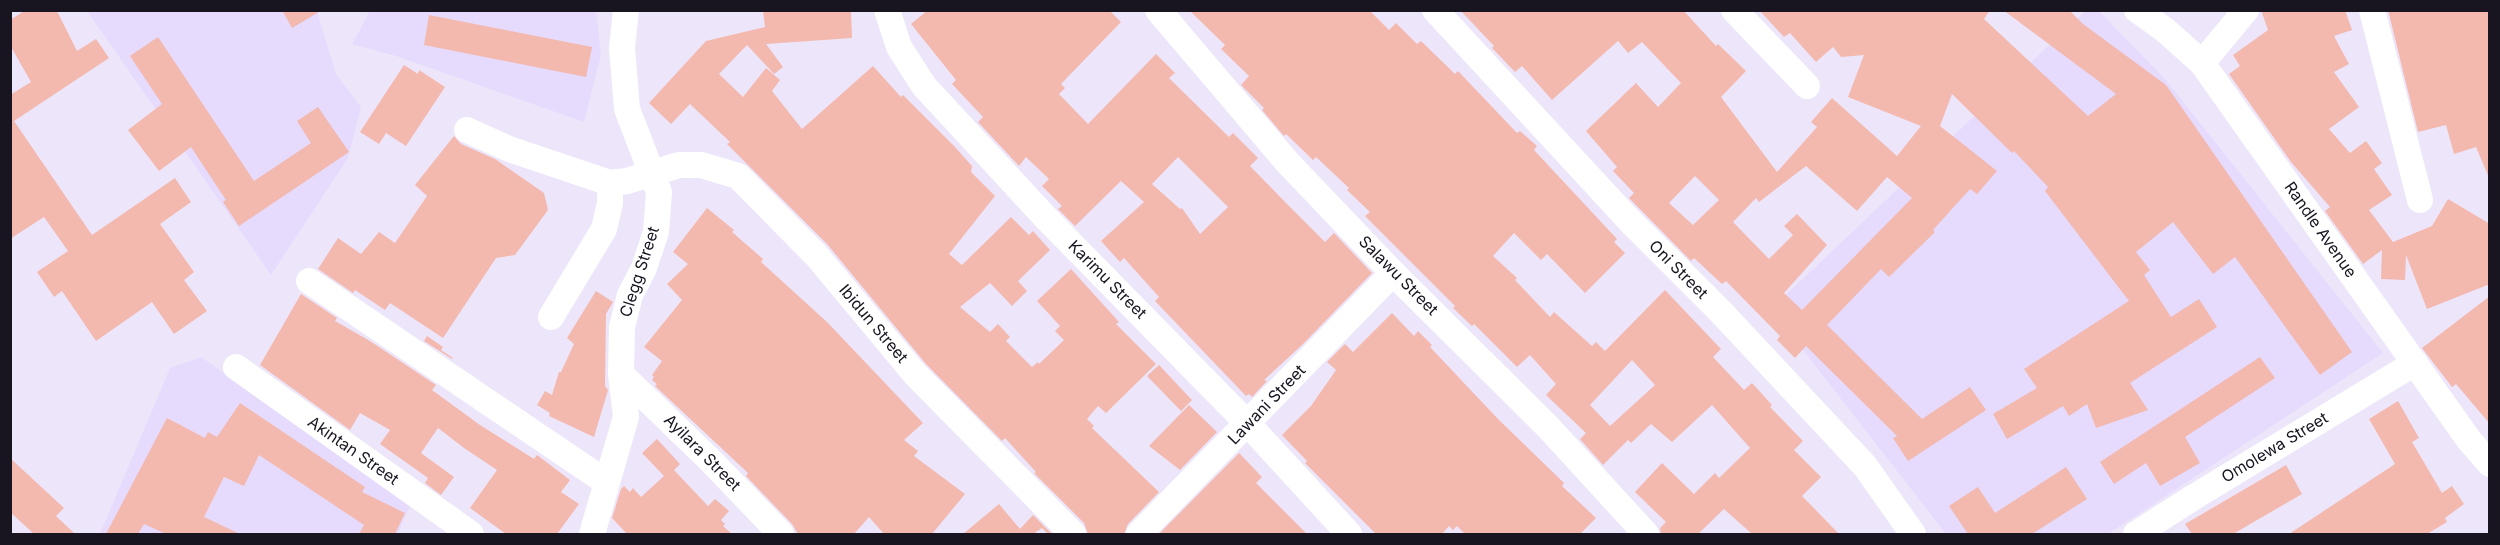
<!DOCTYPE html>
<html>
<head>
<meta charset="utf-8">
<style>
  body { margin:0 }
  #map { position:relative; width:2500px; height:545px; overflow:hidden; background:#ede6fb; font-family:Inter,sans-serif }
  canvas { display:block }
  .frame { position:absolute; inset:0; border:12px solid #181420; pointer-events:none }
</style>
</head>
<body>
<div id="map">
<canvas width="2500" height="545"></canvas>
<div class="frame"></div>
</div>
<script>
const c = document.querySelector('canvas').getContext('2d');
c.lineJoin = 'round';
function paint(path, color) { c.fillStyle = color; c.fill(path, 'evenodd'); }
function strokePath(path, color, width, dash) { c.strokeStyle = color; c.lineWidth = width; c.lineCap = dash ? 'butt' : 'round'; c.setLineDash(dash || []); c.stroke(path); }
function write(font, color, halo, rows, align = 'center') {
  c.font = font + ' Inter,sans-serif'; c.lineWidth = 5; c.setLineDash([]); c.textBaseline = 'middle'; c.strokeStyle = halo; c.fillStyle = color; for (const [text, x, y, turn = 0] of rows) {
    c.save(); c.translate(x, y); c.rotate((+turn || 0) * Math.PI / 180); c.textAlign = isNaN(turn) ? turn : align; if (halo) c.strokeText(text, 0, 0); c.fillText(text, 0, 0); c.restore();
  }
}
paint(new Path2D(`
  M596,10L601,55L584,122L396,56L352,44L370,11Z
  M87,11H317L336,74L361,107L348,158L271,275Z
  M2085,11H2099L2165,79L2383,353L2108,534H1946L1771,309Z
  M201,357L411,503L398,534H100L170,368Z`), '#e6dbfc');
paint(new Path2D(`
  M26,10H54L58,13L77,51L96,39L109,58L14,121L92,235L175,178L191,202L160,224L194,272L184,280L207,311L174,334L152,302L96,341L62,291L54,297L37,272L68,251L44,217L10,239V95L31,82L10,45V20Z
  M282,10H322L292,28Z
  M763,10H851L852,38L766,44L783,67L774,74L747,45L719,74L743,97L766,68L780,80L772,91L802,129L873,66L901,97L903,95L954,146L972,166L971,172L995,196L949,254L962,265L1011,217L1029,235L1033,231L1050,250L1018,281L1027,291L1012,306L990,283L960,307L990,332L998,324L1010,337L1006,341L1032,367L1038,362L1039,364L1064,340L1055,331L1060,326L1037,301L1071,269L1119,322L1116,324L1156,364L1106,413L1098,406L1087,419L1094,426L1092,428L1159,492L1128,524L1124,534H1088L1084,523L1034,473L1036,472L1005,438L1002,441L926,364L827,244L727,144L730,142L690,104L671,124L649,103L706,41L765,27Z
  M928,10H1109L1121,22L1061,84L1065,88L1059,94L1088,124L1156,54L1175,73L1169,78L1229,137L1233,133L1258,158L1250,166L1288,205L1325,242L1334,233L1372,273L1303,344L1264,380L1267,381L1252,397L1249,394L1246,396L1155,301L1159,297L1124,258L1120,262L1101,241L1144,202L1121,181L1075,226L1058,209L1062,206L1042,186L1049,179L1026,157L1019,166L978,122L983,117L952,84L956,80L911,24ZM1178,157L1228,207L1200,234L1182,208L1180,209L1152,184Z
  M1189,10H1369L1389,30L1396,23L1417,44L1421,41L1455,74L1458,71L1517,133L1520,131L1537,146L1534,150L1617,239L1614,242L1625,253L1585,293L1547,254L1541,260L1514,233L1493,256L1517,278L1515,280L1550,317L1554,312L1592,346L1596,342L1605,351L1665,290L1721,349L1713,357L1744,390L1752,383L1772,405L1770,407L1803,441L1794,450L1821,477L1802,496L1839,534H1752L1724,509L1698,534H1661L1660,528L1666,522L1635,492L1662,463L1694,494L1715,473L1719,478L1750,448L1712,405L1672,442L1651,424L1631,443L1628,440L1603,465L1580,439L1586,433L1546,395L1556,384L1530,355L1517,367L1474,324L1472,326L1453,308L1455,306L1365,216L1370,212L1347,190L1349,188L1316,157L1313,160L1286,134L1284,136L1262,110L1264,108L1241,85L1249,76L1221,49L1225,45ZM1632,360L1655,385L1610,426L1590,405Z
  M1460,10H1683L1716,46L1718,44L1746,71L1721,97L1777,172L1817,127L1811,122L1832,98L1897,156L1921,126L1848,97L1864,55L1841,57L1833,47L1816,62L1790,33L1784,37L1759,10H1990L1984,19L2088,116L2116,94L2003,10H2069L2083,24L2166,85L2352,352L2320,375L2235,257L2213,274L2173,222L2136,252L2150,270L2144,275L2171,317L2199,299L2217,327L2130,383L2148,410L2096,428L2087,404L2069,416L2063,406L2007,439L1993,414L2037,388L2024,369L2129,301L2045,191L2048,187L2014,151L2012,153L1952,94L1940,126L1997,171L1977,194L1970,189L1933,230L1935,232L1889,277L1881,269L1827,325L1922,419L1970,387L1986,410L1908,461L1893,438L1897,436L1806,346L1795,358L1777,340L1780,336L1726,281L1722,284L1694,258L1691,261L1629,198L1634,193L1613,171L1617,167L1586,131L1636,83L1658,107L1681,83L1642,42L1628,53L1618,41L1552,100L1522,66L1515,72L1492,48L1494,46ZM1806,166L1857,211L1887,177L1912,198L1802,310L1784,293L1827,245L1797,214L1784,226L1793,235L1769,259L1733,222L1756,198L1759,202ZM1695,176L1719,200L1693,225L1669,203Z
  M2261,10H2345L2352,30L2334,36L2349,64L2334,72L2359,107L2329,129L2350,153L2366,141L2382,163L2374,169L2392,195L2369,210L2393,242L2432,226L2448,199L2490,224V284L2427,309L2406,255L2405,280L2381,279L2382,250L2363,264L2325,211L2330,207L2291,162L2229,74L2240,66L2233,55L2268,30Z
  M2388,10H2490V180L2476,147L2454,154L2446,125L2418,132Z
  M429,15L592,47L586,77L424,45Z
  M158,37L254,181L311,143L297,121L318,107L349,152L239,226L223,202L226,200L191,147L159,171L128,130L162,104L130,56Z
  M404,65L418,74L419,70L445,87L406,146L386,133L379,144L360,132Z
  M454,136L461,144L495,159L544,193L548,210L515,255L496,258L443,338L390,303L385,310L355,290L353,293L318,269L338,238L361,254L379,232L395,243L427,196L415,185Z
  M707,208L734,230L732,232L763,259L761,262L827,322L923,423L904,440L918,451L914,456L965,494L932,534H884L869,517L854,534H798L792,524L746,476L748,473L655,386L657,384L652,380L654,377L652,375L662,361L644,347L682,300L667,284L688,264L673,252Z
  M596,291L613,302L606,314L605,386L608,390L594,437L549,416L550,413L537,405L545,391L552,395L559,372H561L574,344L567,338Z
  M301,294L337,318L335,321L370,341L436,385L432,390L480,425L534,459L537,455L570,480L561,492L579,504L557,534H506L470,508L497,470L464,448L438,428L421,453L454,477L441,495L425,483L428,478L380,444L390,430L360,413L350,430L260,365Z
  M2490,296V424L2456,384L2452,387L2422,348Z
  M1392,313L1414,336L1418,331L1432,345L1430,347L1498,419L1564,483L1562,486L1596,518L1580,534H1465L1457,526L1453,530L1449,526L1442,534H1376L1305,463L1307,461L1282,435L1311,406L1336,370L1327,362L1345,344L1353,352Z
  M427,336L443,347L441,350L453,358L452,359L424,341Z
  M2260,357L2275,378L2185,437L2200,463L2160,486L2146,463L2114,484L2100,462Z
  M1159,365L1192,400L1181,411L1147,376Z
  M2398,401L2419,438L2412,442L2442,493L2452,486L2464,504L2445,518L2447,522L2427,534H2289L2395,464L2369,419Z
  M240,403L365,487L362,492L405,513L395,534H359L364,525L259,455L244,486L224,477L204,517L240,534H166L144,524L138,534H106L167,418L205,438L208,432L217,437Z
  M1189,405L1217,432L1180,470L1149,446Z
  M657,439L680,464L674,470L708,506L715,499L729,511L721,520L725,524L723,526L732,534H627L612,518L621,489L624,486L630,492L633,488L641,497L664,476L642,453Z
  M1239,453L1262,477L1256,483L1307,534H1159Z
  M10,458L64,508L56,516L75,534H34L10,512Z
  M2286,465L2302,494L2233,534H2192L2185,524Z
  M2066,467L2087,499L2032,534H1968L1949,506L1978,487L1995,513Z
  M999,504L1020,529L1033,515L1052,534H1048L1042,528L1033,534H963Z`), '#f3b8ae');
strokePath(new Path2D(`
  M887,10L899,47L924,86L1046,218L1248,424L1349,534
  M1158,10L1288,163L1393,273L1548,427L1646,534
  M1435,10L1629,220L1719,310L1865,466L1913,534
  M1734,10L1807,86
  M2137,10L2165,30L2202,63L2469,440L2490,464
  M2372,10L2420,200
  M2202,63L2246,10
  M467,130L509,149L610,183L627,181L679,165H701L738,176L816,255L915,374L1073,534
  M309,281L606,482
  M551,317L604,229L610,203V183
  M236,367L471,534
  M621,374L712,462L781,534
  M592,534L626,417L621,374L622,327L630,295L644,268L656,232L659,192L627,109L622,48L626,10
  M1139,534L1393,273
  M2136,534L2194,497L2415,363`), '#fff', 26);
write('16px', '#181420', '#fff', [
  ["Randle Avenue",2320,230,55],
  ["Oni Street",1678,270,45],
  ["Clegg Street",640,272,-72],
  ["Salawu Street",1398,276,45],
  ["Karimu Street",1107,280,45],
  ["Ibidun Street",873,324,50],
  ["Lawani Street",1267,405,-46],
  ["Omolewa Street",2275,448,-31],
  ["Akintan Street",353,451,35],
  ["Ayilara Street",702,453,45]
]);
</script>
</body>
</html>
